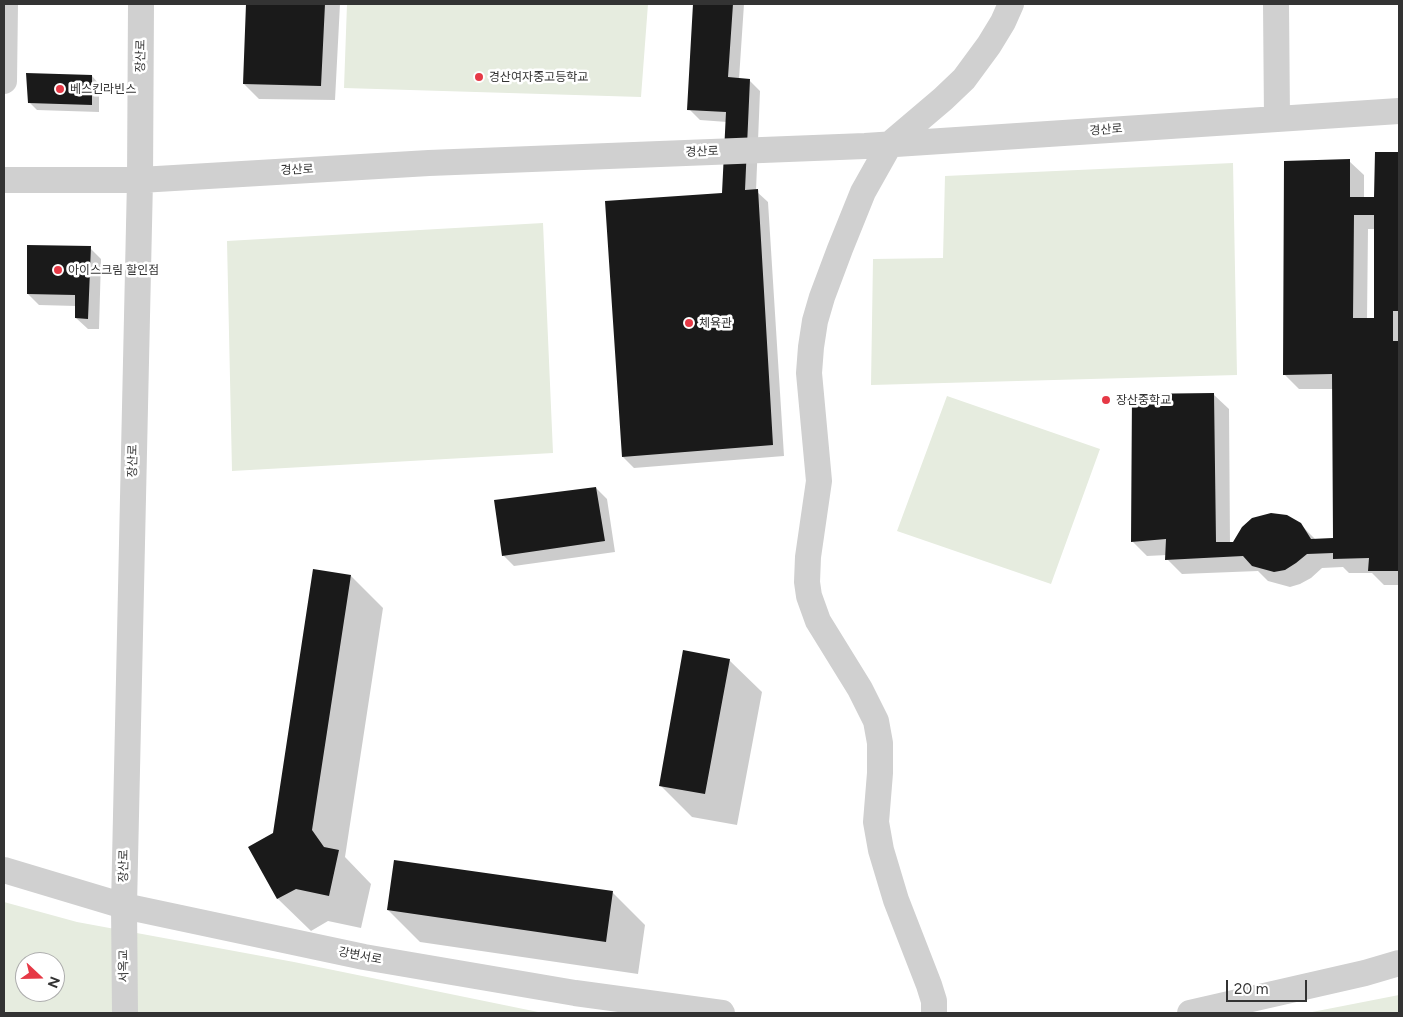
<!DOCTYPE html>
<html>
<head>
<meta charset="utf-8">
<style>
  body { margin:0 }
  #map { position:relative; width:1403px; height:1017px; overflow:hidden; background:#fff; font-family:Figtree,sans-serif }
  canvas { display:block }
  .frame { position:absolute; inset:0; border:5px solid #333; pointer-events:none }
  .north { position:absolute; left:15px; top:952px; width:50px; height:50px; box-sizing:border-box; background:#fff; border:1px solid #adadad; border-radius:50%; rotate:111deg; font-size:14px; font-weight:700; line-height:20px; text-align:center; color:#333 }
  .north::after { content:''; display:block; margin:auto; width:18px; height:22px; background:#e63946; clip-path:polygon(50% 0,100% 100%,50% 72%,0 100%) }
  .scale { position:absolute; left:1226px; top:980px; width:81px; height:22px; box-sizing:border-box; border:2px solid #333; border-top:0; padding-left:6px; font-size:15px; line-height:18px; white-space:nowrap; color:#333; -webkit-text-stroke:4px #fff; paint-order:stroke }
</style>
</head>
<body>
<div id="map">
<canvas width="1403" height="1017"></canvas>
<div class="frame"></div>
<div class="north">N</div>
<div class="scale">20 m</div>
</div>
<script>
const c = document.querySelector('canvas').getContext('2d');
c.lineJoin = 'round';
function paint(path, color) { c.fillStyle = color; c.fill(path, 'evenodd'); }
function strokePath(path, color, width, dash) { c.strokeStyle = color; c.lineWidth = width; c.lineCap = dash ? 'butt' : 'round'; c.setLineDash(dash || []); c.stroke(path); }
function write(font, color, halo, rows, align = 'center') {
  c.font = font + ' Figtree,"Noto Sans KR",sans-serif'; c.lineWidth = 5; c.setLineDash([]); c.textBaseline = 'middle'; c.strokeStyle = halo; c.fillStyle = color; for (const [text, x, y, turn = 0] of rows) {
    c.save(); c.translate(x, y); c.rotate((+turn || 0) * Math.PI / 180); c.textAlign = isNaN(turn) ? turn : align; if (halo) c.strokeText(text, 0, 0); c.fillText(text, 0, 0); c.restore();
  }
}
paint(new Path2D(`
  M347,4H648L641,97L344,88Z
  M1233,163L1237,375L871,385L873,259L943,258L945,176Z
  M543,223L553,453L232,471L227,241Z
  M947,396L1100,449L1051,584L897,531Z
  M4,902L77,922L294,962L543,1013H4ZM25,962H55V992H25Z
  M1399,995V1013H1307Z`), '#e6ecdf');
paint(new Path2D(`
  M248,4H340L335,100L259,99L244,84Z
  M694,4H744L739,79L749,80L760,91L756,191L768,202L784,456L634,468L623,457L723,194L727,122L700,120L689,109Z
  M92,76L99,84V112L37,110L29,102Z
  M1376,153H1399V585H1384L1372,573H1349L1343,567L1322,568L1311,578L1300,584L1290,587L1268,581L1258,571L1182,574L1167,559V555L1147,556L1132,541L1214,395L1229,409L1230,543L1300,524L1316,540L1334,539V389H1299L1284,374L1349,161L1364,175V198H1376ZM1368,229H1376L1375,319H1367Z
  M90,248L101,259L99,329H88L76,318V306L39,305L28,294Z
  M596,488L607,499L615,552L514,566L503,555Z
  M351,576L383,608L345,857L371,884L361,928L328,921L311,931L278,899L250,847L274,834Z
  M729,660L762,692L737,825L692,817L660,785Z
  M613,893L645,925L638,974L420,942L388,910Z`), '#0003');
paint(new Path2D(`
  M246,4H325L321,86L243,84Z
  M693,4H733L728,77L750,79L745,190L758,189L773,445L622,457L605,201L722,193L726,112L687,110Z
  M26,73L92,75V105L28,103Z
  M1375,152H1399V311H1393V341H1399V571H1368L1369,558L1333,559V553L1307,554L1296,563L1285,570L1274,572L1252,566L1243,556L1165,560L1166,539L1131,542L1132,394L1214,393L1216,542H1233L1242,527L1252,518L1271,513L1287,515L1301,523L1311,539L1333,538L1332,374L1283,375L1284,161L1350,159V197H1374ZM1354,215H1374V318H1353Z
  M27,245L91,246L88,319L75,318V295L27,294Z
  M596,487L605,541L502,556L494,500Z
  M313,569L351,575L312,830L324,847L339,850L329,896L296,889L277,899L248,847L273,833Z
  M683,650L730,659L705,794L659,786Z
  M394,860L613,891L606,942L387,910Z`), '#1a1a1a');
strokePath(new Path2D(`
  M1276,4L1277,119
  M4,81L5,4
  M4,180H140L429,163L865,146L1399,111
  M4,870L124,906L364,957L575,993L722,1013
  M125,1013L124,906L140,180L141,4
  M934,1013V1001L929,985L896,900L881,850L876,822L880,773V743L876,721L860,689L818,621L809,596L807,582L808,557L819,481L809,373L811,347L815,321L822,297L840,249L863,192L890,144L943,99L964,79L989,45L1003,22L1011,4
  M1190,1013L1365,973L1399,963`), '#d0d0d0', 26);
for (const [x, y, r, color] of [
  [479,77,5,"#e63946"],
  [60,89,5,"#e63946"],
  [58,270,5,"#e63946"],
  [689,323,5,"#e63946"],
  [1106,400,5,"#e63946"]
]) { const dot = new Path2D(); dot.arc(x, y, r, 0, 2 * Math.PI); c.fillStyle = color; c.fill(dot); strokePath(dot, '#fff', 2); }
write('12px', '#333', '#fff', [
  ["장산로",141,56,-89],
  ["경산로",1106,130,-4],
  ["경산로",702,152,-2],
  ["경산로",297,170,-3],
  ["장산로",133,461,-89],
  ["장산로",124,866,-89],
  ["강변서로",360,956,11],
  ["서옥교",124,966,-91]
]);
write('12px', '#333', '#fff', [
  ["경산여자중고등학교",489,77],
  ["베스킨라빈스",70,89],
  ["아이스크림 할인점",68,270],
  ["체육관",699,323],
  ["장산중학교",1116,400]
], 'left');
</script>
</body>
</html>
